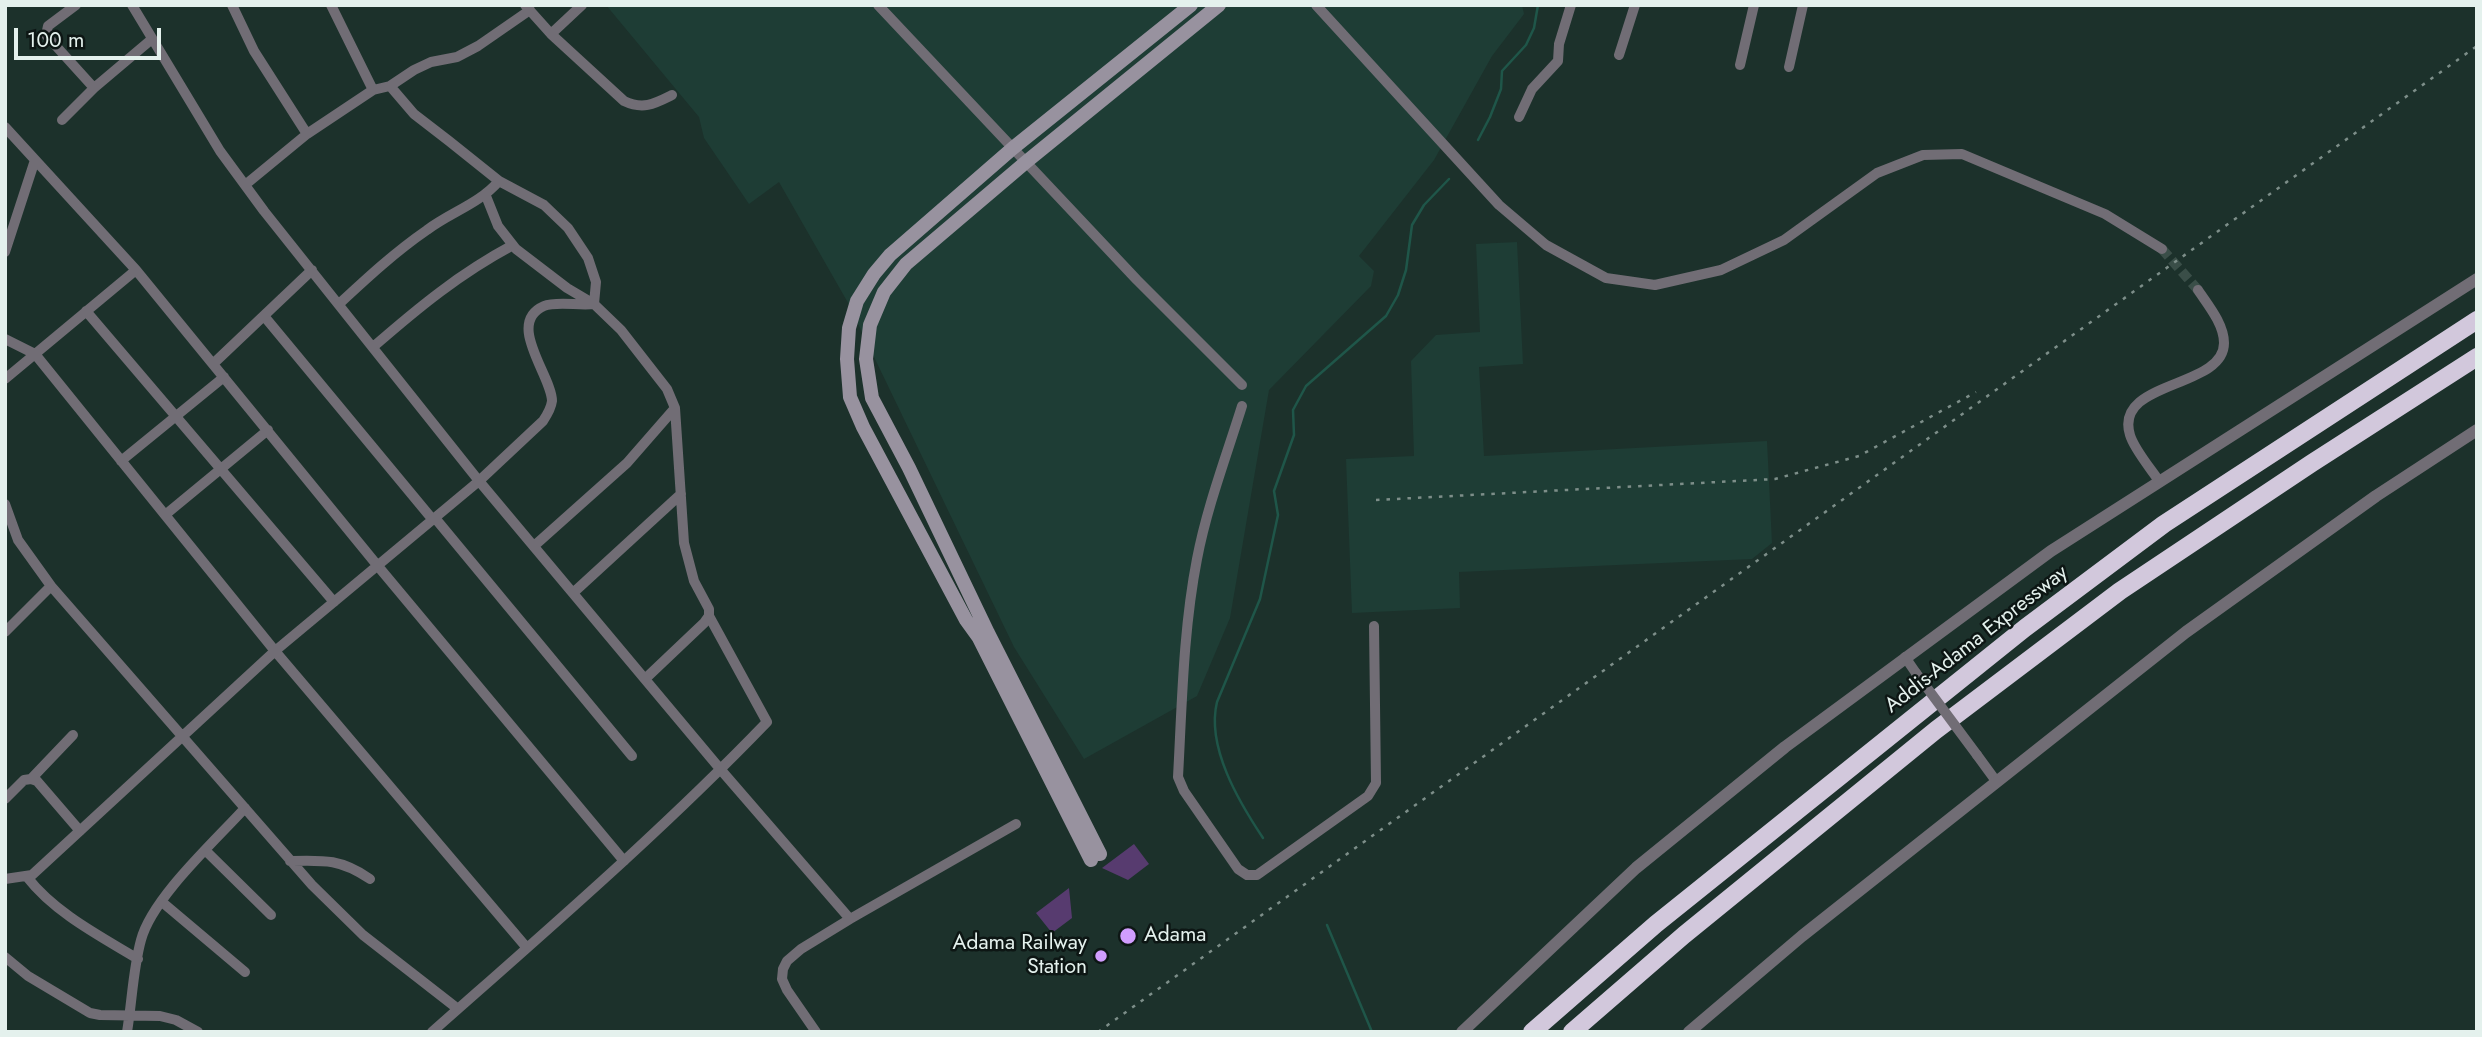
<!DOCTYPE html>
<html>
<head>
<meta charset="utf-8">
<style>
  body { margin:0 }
  #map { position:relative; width:2482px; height:1037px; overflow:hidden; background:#1c312b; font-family:Jost,sans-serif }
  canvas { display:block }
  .frame { position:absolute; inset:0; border:7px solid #e4f1ed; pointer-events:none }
  .scale { position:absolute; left:14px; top:28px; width:147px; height:32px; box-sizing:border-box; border:4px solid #e4f1ed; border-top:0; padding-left:9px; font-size:21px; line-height:24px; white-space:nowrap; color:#e4f1ed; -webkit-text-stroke:5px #0d1614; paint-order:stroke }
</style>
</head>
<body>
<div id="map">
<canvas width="2482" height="1037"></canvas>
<div class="frame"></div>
<div class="scale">100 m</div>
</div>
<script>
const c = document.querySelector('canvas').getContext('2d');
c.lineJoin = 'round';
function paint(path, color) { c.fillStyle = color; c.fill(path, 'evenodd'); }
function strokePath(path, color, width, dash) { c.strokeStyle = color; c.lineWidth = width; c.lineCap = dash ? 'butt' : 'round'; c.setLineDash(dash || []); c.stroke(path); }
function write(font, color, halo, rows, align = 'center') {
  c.font = font + ' Jost,sans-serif'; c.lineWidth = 5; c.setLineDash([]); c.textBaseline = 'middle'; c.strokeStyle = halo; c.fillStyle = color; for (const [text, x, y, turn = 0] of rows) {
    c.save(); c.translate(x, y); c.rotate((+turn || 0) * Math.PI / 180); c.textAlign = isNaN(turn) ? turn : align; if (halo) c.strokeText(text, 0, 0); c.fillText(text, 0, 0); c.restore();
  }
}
paint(new Path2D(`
  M606,5H1522L1524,14L1492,56L1434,160L1359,256L1374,271L1371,286L1269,390L1230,618L1197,696L1084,759L1014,647L847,301L779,182L749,204L704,138L699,117Z
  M1517,242L1523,364L1479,367L1484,456L1767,441L1772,543L1752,559L1459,572L1460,608L1352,613L1346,459L1414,456L1411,361L1436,335L1480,332L1476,244Z`), '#1e3d35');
paint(new Path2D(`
  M1134,844L1149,864L1128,880L1102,868Z
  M1069,888L1072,918L1052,933L1036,913Z`), '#573b6f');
strokePath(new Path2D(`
  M1478,140L1490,117L1501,89L1502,71L1526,45L1534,28L1538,5
  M1263,838C1239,802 1206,747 1217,702L1260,599L1278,515L1274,491L1294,435L1293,410L1306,386L1386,316L1398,295L1406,270L1412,225L1424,205L1449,179
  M1327,925L1372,1032`), '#1f5649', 2.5);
strokePath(new Path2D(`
  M2162,249L2198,290`), '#3a4e48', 10, [10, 5]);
strokePath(new Path2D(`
  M76,5L48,26L46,35L94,88
  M132,5L220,151L264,211L479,481L721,770L850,919
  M232,5L254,51L307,134
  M331,5L373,90
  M525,5L551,34L624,101C643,110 654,104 672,95
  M878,5L1137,280L1242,385
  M1316,5L1499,205L1546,245L1606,278L1655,285L1721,270L1784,240L1877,173L1923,155L1962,154L2105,214L2162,249
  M551,34L582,5
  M1619,55L1635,5
  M1740,65L1754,5
  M1789,67L1803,5
  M1519,117L1532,89L1558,61L1559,44L1571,5
  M62,120L94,88L152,39
  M5,127L136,270L377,565L624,861
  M245,185L307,134L373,90L390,86L414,70L431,62L457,57L478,46L530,10
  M5,252L35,160
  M339,304C367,278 395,252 427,230C451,212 479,204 499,181
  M86,311L334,602
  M264,316L433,520
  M5,339L35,354L275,651L527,948
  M373,347C419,307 459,274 513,245
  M214,363L312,270
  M5,379L136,270
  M1242,406C1226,457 1207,507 1197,559C1183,631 1182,705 1178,777L1184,791L1238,869L1247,875H1257L1368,796L1376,783L1374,626
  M121,461L224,377
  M2159,481C2151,469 2134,449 2130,435C2113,380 2224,389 2224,343C2224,324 2208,305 2198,290
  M5,504L18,540L51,586L312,885L363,935L458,1009
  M165,515L268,430
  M435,518L632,756
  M534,546L627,463L675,408
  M573,593L681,494
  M5,632L51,586
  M1905,657L1916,673
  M645,679L704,623L709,616
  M1977,755L1996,781
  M31,779L37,781L80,831
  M5,799L24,780L31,779L73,735
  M206,851L271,915
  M290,861C324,860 341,859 370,879
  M27,877C55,913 100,936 138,959
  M5,879L32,875L275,651L479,481L543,421C547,415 551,409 552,401C552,376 505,323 544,306C556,301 580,306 594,304L596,282L588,258L568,228L544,205L499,181L449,141L414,114L390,86
  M162,902L245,972
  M5,957L28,976L90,1013L100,1015L160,1016L176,1020L198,1032
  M127,1032C132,1002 133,969 141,940C152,898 215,841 245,808
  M432,1032C546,931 661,832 767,722L709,616V609L694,581L684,543L675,408L667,389L621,330L594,304L567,288L516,249L498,226L486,196
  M816,1032L787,990L782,979L783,969L787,961L801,949L850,919L1016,824`), '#716d75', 10);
strokePath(new Path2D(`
  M1462,1032L1636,868L1785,747L2051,551L2477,279
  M1689,1032L1802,936L2186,632L2376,496L2477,430`), '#716d75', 12);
strokePath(new Path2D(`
  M1100,854L988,633L909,468L872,398L866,359L870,325L884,292L906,264L1026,162L1219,5
  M1091,860L979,638L966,620L863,427L850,397L847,359L849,328L857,301L874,274L890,255L1013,148L1191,5`), '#98929f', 14);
strokePath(new Path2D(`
  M1532,1032L1656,924L2025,628L2164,524L2477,320
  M1572,1032L1684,935L1936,730L2120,591L2312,463L2477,357`), '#d2c8dc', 18);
strokePath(new Path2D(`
  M1376,500L1775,479L1859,456L1976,392
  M1098,1032L2477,46`), '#7d8e89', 2.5, [3.5, 7]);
strokePath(new Path2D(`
  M1916,673L1977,755`), '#716d75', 10);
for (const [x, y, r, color] of [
  [1128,936,9,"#d19dfe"],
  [1101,956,7,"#d19dfe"]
]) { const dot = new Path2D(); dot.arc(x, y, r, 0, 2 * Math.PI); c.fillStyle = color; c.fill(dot); strokePath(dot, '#0d1614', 2.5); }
write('21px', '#e4f1ed', '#0d1614', [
  ["Addis-Adama Expressway",1977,640,-38]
]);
write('21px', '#e4f1ed', '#0d1614', [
  ["Adama",1144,936],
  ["Adama Railway",1087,944,"right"],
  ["Station",1087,968,"right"]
], 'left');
</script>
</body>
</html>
